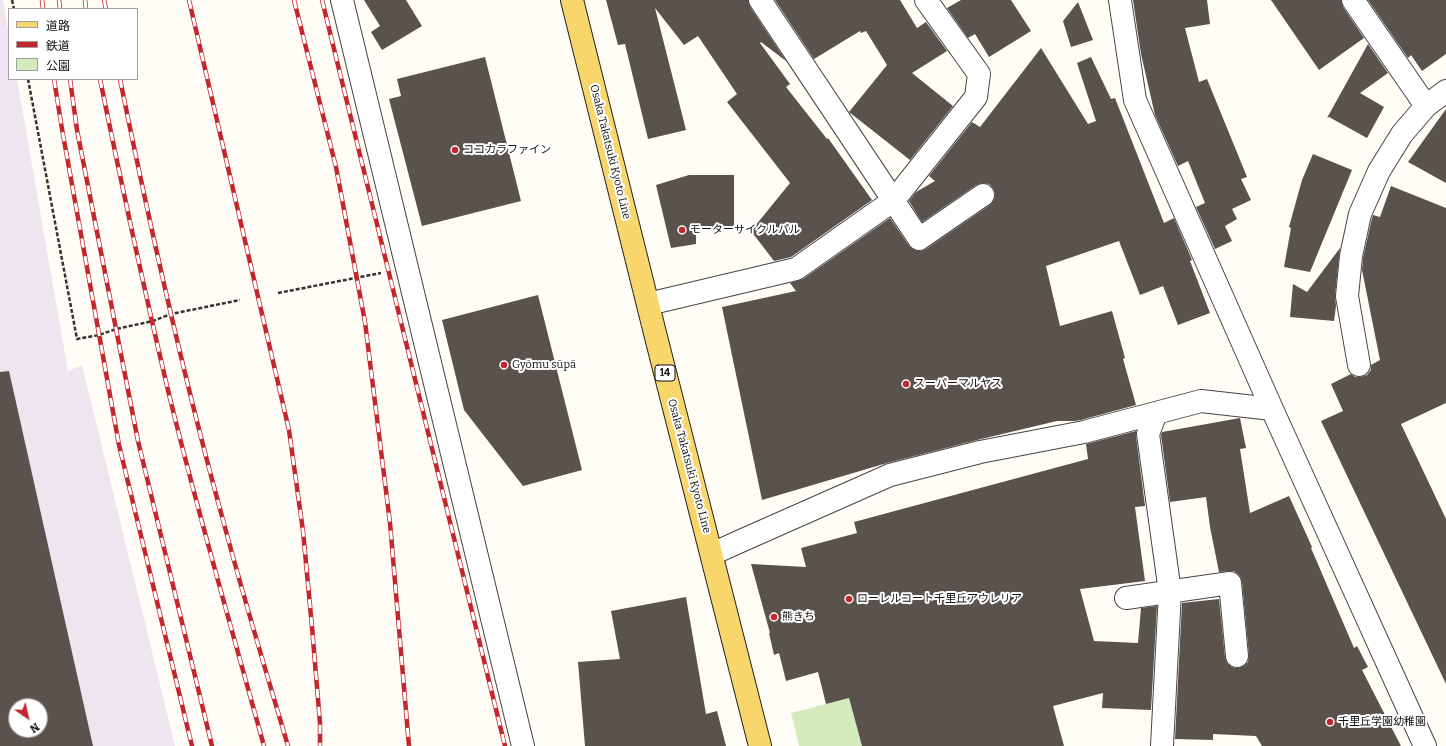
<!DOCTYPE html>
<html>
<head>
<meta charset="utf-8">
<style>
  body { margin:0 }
  #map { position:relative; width:1446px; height:746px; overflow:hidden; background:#fffdf5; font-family:Bitter,"Noto Sans JP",serif }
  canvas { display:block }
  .legend { position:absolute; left:8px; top:8px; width:130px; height:72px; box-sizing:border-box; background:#fff; border:1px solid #a0a0a0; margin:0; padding:5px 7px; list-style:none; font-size:12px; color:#111 }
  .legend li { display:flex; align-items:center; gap:8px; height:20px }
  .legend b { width:20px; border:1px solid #a0a0a0 }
  .north { position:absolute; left:8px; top:698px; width:40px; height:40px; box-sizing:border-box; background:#fff; border:1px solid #a0a0a0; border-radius:50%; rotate:146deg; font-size:11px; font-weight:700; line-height:16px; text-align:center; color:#111 }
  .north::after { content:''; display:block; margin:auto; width:14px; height:18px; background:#c4262e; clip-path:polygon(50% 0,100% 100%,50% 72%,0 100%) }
</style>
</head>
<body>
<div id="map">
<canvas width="1446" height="746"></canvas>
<ul class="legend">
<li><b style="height:5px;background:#f9d66b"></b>道路</li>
<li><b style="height:5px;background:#c4262e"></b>鉄道</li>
<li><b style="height:11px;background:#d5ebbd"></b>公園</li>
</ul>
<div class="north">N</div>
</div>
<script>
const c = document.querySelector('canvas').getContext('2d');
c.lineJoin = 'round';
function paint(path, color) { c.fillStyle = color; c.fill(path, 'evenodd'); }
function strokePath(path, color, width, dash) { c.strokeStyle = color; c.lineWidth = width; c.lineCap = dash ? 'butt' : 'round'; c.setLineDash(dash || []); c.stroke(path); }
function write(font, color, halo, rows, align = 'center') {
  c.font = font + ' Bitter,"Noto Sans JP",serif'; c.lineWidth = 4; c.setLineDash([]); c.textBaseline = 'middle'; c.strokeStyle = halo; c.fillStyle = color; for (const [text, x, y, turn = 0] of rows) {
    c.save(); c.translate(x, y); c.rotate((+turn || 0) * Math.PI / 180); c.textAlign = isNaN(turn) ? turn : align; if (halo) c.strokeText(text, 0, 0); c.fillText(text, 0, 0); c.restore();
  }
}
paint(new Path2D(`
  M0,0H3L9,36V79H17L68,371L82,365L175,746H0ZM16,706H40V730H16Z`), '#eee6ef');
paint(new Path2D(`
  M849,698L862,746H799L791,713Z`), '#d5ebbd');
paint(new Path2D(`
  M364,0H406L422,26L382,50L371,32L380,26Z
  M606,0H748L750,7L786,61L761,42L760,43L790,84L786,87L827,139L828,138L872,200L791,257L774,261L751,231L790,183L727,102L737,94L698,36L684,45L655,8L686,130L648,139L625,44L618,45Z
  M775,0H900L917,28L926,22L947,51L912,73L953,106L910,160L849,112L887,65L866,31L861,33L860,31L814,59Z
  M961,0H1011L1031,31L989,57L975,34L968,38L947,8Z
  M1133,0H1207L1210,24L1185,28L1199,82L1207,79L1247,177L1241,179L1251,200L1232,209L1237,219L1225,226L1232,241L1215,249L1196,207L1205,203L1188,161L1178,166L1155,115L1141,54Z
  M1271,0H1341L1343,7L1364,38L1319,70Z
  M1368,0H1446V54L1422,71L1411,55L1408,58Z
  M1078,2L1093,40L1071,47L1063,21Z
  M1368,44L1388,73L1360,93L1384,107L1367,138L1329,117L1327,118Z
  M1041,48L1088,124L1096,121L1077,63L1091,57L1111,99L1115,98L1164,223L1174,218L1192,260L1190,261L1210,313L1178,325L1163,286L1140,295L1119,241L1046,266L1060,326L1112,311L1125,358L1123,359L1136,405L1081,420L1074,421H1057L977,440L887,463L762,500L722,307L796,291L790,283L803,279L890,218L909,246L914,250L920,251L926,249L990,205L994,200L995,194L993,188L989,184L982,183L976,185L922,222L909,201L916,192L935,181L929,176L972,122L980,127Z
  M485,57L521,201L422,226L389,99L401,96L397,79Z
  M1446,109V183L1408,162Z
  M1313,154L1352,170L1310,272L1284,267L1291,228L1289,227L1302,180Z
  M689,175H734V230L696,231V244L671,248L656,185Z
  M1391,186L1446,208V403L1401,424L1446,519V684L1321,421L1343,411L1331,384L1351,374L1355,377H1361L1367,375L1371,370V365L1380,360L1362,270L1363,258L1372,218L1373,215L1380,217Z
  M1340,248L1335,295L1336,306L1334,321L1290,317L1293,284L1307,292Z
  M538,295L582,470L523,486L464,410L442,320Z
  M9,371L93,746H0V372ZM16,706H40V730H16Z
  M1240,418L1246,448L1240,449L1250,513L1289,496L1312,547L1311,548L1354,648L1357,646L1368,667L1362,670L1401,746H1262L1256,736L1213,734V740L1175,739L1182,603L1219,599L1225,657L1227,663L1232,667L1239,668L1244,666L1248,662L1249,655L1242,582L1240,576L1234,571L1219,572L1210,527L1206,497L1170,502L1161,435L1162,432Z
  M1136,431V436L1145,506L1135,507L1145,581L1080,589L1094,641L1138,643L1141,608L1157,606L1151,710L1102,708L1103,693L1053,706L1064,746H862L849,698L826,704L818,672L786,681L779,653L774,655L769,633H770L751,564L806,567L801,548L857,533L854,522L1088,459L1086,444Z
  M686,597L706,714L717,711L726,746H585L578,662L620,659L611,611Z`), '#5a524d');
const minor = new Path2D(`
  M342,0L523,746
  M760,0L919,239L983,195
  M1120,0L1135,100L1272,409L1425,746
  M1353,0L1426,106
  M648,304L796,269L894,200L976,97L979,74L926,0
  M1359,365L1347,296L1351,256L1360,214L1379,171L1402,134L1426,106L1446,91
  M1156,413L1148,434L1170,592L1162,746
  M712,554L743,540L890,475L980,452L1084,432L1201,401L1272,409
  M1126,598L1230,583L1237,656`);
const major = new Path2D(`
  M572,0L657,341L760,746`);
strokePath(minor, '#444', 24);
strokePath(major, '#222', 24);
strokePath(new Path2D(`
  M12,0L14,9
  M28,79L77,339L99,335L116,329L153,321L171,314L240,300
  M278,293L381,273`), '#333', 2.5, [4, 2]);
strokePath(minor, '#fff', 22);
strokePath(major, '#f9d66b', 22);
const rail = new Path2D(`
  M42,0L43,9
  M59,0L60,9
  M85,0L86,9
  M104,0L106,9
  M189,0L289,430L303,531L312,627L320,723V746
  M294,0L336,167L365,322L390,523L409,746
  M322,0L505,746
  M54,79L62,129L119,445L192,746
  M70,79L77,130L138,441L212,746
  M100,79C121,182 143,284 167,386C196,507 231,626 264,746
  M120,79C150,227 183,375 223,520C243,596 266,671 288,746`);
strokePath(rail, '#c4262e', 4.5);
strokePath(rail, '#fff', 3, [9]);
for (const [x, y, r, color] of [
  [455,150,4,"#c4262e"],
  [682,230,4,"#c4262e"],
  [504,365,4,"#c4262e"],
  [906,384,4,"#c4262e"],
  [849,599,4,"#c4262e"],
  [774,617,4,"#c4262e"],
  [1330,722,4,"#c4262e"]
]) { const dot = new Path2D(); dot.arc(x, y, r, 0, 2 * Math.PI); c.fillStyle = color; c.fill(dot); strokePath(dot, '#fff', 1.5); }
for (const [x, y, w] of [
  [665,373,20]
]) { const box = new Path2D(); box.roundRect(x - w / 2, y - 8, w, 16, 3); c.fillStyle = '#fff'; c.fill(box); strokePath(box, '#111', 1); }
write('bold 10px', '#111', null, [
  ["14",665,373]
]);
write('11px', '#111', '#fff', [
  ["ココカラファイン",463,150],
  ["モーターサイクルパル",690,230],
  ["Gyōmu sūpā",512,365],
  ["スーパーマルヤス",914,384],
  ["ローレルコート千里丘アウレリア",857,599],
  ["熊きち",782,617],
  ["千里丘学園幼稚園",1338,722]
], 'left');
write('11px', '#111', '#fff', [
  ["Osaka Takatsuki Kyoto Line",610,152,76],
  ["Osaka Takatsuki Kyoto Line",689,466,75]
]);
</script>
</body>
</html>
